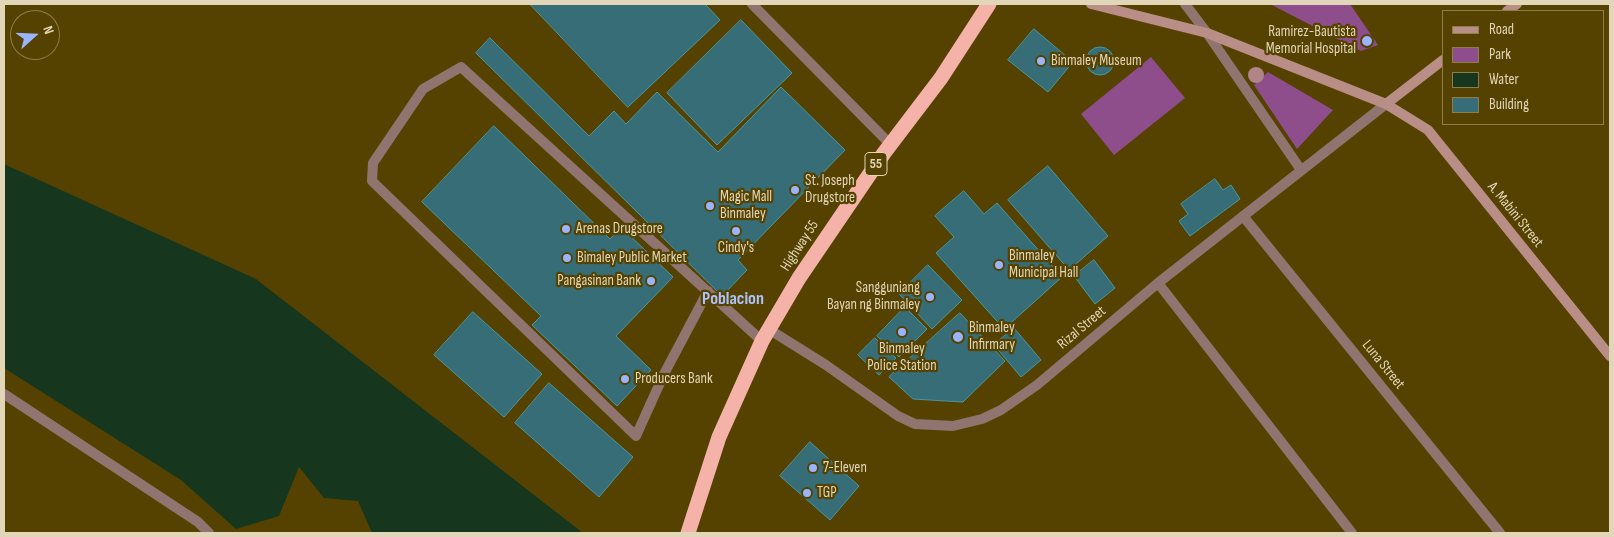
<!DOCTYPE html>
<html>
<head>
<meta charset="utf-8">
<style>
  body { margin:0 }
  #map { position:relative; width:1614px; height:537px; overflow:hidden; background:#564200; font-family:"Sofia Sans Condensed",sans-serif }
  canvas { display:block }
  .frame { position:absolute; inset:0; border:5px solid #e2d6b9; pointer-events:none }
  .legend { position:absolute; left:1442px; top:10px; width:162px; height:115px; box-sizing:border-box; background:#564200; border:1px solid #8e7d4a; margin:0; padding:6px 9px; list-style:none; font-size:15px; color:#e2d6b9 }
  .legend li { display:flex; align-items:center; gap:10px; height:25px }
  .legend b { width:25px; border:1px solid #8e7d4a }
  .north { position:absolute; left:10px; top:10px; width:50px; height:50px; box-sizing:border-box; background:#564200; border:1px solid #8e7d4a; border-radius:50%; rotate:70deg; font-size:14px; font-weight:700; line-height:20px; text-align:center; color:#e2d6b9 }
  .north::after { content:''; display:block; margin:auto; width:18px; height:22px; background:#9bb5fd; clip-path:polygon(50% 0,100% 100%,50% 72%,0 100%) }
</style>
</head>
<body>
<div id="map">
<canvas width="1614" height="537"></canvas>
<div class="frame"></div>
<ul class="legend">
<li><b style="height:6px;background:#b98e87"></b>Road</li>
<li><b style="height:14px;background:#8e4d8b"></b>Park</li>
<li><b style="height:14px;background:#16371d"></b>Water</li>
<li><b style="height:14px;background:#366d76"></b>Building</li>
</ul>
<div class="north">N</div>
</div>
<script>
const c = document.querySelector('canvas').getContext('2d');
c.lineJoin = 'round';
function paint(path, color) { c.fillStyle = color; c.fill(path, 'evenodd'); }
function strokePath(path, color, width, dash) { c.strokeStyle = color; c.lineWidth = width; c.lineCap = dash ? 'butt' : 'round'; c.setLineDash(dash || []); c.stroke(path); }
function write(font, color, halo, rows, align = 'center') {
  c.font = font + ' "Sofia Sans Condensed",sans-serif'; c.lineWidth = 4.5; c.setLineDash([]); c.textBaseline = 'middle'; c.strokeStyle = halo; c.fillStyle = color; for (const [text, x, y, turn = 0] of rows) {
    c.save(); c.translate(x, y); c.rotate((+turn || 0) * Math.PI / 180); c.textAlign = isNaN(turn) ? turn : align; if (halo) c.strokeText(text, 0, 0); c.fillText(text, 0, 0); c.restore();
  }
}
paint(new Path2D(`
  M1270,4H1350L1378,45L1361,51Z
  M1151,57L1185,98L1114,155L1081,114Z
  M1268,72L1333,110L1297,149L1254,85Z`), '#8e4d8b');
paint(new Path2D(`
  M4,164L256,279L583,533H372L358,501L324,498L299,467L279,516L236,529L181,480L4,368Z`), '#16371d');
const building = new Path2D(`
  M530,4H705L720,20L628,107Z
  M741,20L792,73L717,145L667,93Z
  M1034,29L1073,62L1048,92L1008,60Z
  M490,38L589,136L614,111L626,124L657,92L718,152L781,87L845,150L738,260L747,270L722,296L476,53Z
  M1086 61a14 14 0 1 1 28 0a14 14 0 1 1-28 0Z
  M494,126L610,239L621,227L673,277L616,336L651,370L617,406L532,325L541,316L422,202Z
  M1048,166L1108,236L1069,270L1008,200Z
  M1215,179L1223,190L1231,185L1240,199L1190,236L1179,221L1188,214L1181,204Z
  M964,191L984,214L997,203L1062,277L1004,329L936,253L954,237L935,216Z
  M1094,260L1115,288L1095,304L1074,276Z
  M928,265L962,300L932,329L899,294Z
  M905,307L927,329L899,357L877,336Z
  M473,312L542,374L504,417L434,355Z
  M960,313L1005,361L963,402L913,399L889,377Z
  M1014,328L1041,360L1021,377L994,345Z
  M875,338L896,358L879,375L858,355Z
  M549,383L633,457L599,497L515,423Z
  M810,442L859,486L830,520L780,476Z`);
paint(building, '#366d76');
strokePath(building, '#4798a4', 1);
strokePath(new Path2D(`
  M708,291L664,374L636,436L372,181L373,163L423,89L461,67L762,341`), '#907470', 10);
strokePath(new Path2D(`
  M752,4L891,145
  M1185,4L1207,33L1301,170
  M1243,216L1500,533
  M1158,283L1352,533
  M770,330L826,365L898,416L915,424L953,426L982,419L1001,410L1037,385L1158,283L1386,104
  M4,394L198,522L209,533`), '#907470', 10);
strokePath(new Path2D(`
  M1091,4L1207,33L1386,104L1428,130L1610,356
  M1507,11L1517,4
  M1386,104L1443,60`), '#b98e87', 10);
strokePath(new Path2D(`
  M688,533L719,437L762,341L799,278L884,153L941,78L989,4`), '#f5b2a8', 15);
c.fillStyle = '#b18588';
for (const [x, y] of [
  [1256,75]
]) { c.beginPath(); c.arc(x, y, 8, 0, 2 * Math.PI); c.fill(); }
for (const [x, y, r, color] of [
  [1367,41,6,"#9bb5fd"],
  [1041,61,5,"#9bb5fd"],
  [795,190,5,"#9bb5fd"],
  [710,206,5,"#9bb5fd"],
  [566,229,5,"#9bb5fd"],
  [736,231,5,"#9bb5fd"],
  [567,258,5,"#9bb5fd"],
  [999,265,5,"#9bb5fd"],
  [651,281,5,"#9bb5fd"],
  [930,297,5,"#9bb5fd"],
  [902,332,5,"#9bb5fd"],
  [958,337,6,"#9bb5fd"],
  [625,379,5,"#9bb5fd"],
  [813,468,5,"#9bb5fd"],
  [807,493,5,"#9bb5fd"]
]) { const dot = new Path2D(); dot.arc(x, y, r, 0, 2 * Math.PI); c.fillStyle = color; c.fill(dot); strokePath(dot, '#564200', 2); }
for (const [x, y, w] of [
  [876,164,22]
]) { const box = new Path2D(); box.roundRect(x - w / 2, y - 11.5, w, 23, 4); c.fillStyle = '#564200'; c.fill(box); strokePath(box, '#e2d6b9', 1); }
write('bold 14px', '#e2d6b9', null, [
  ["55",876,164]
]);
write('15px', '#e2d6b9', '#564200', [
  ["Ramirez-Bautista",1356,32,"right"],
  ["Memorial Hospital",1356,49,"right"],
  ["Binmaley Museum",1051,61],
  ["St. Joseph",805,181],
  ["Drugstore",805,198],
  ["Magic Mall",720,197],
  ["Binmaley",720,214],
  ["Arenas Drugstore",576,229],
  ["Cindy's",736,248,"center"],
  ["Binmaley",1009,256],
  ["Municipal Hall",1009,273],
  ["Bimaley Public Market",577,258],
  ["Pangasinan Bank",641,281,"right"],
  ["Sangguniang",920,288,"right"],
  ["Bayan ng Binmaley",920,305,"right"],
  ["Binmaley",969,328],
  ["Infirmary",969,345],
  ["Binmaley",902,349,"center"],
  ["Police Station",902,366,"center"],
  ["Producers Bank",635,379],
  ["7-Eleven",823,468],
  ["TGP",817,493]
], 'left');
write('15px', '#e2d6b9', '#564200', [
  ["A. Mabini Street",1515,215,51],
  ["Highway 55",800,246,-57],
  ["Rizal Street",1082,328,-40],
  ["Luna Street",1383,365,51]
]);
write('bold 18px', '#aec2f9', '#564200', [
  ["Poblacion",733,299]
]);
</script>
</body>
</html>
